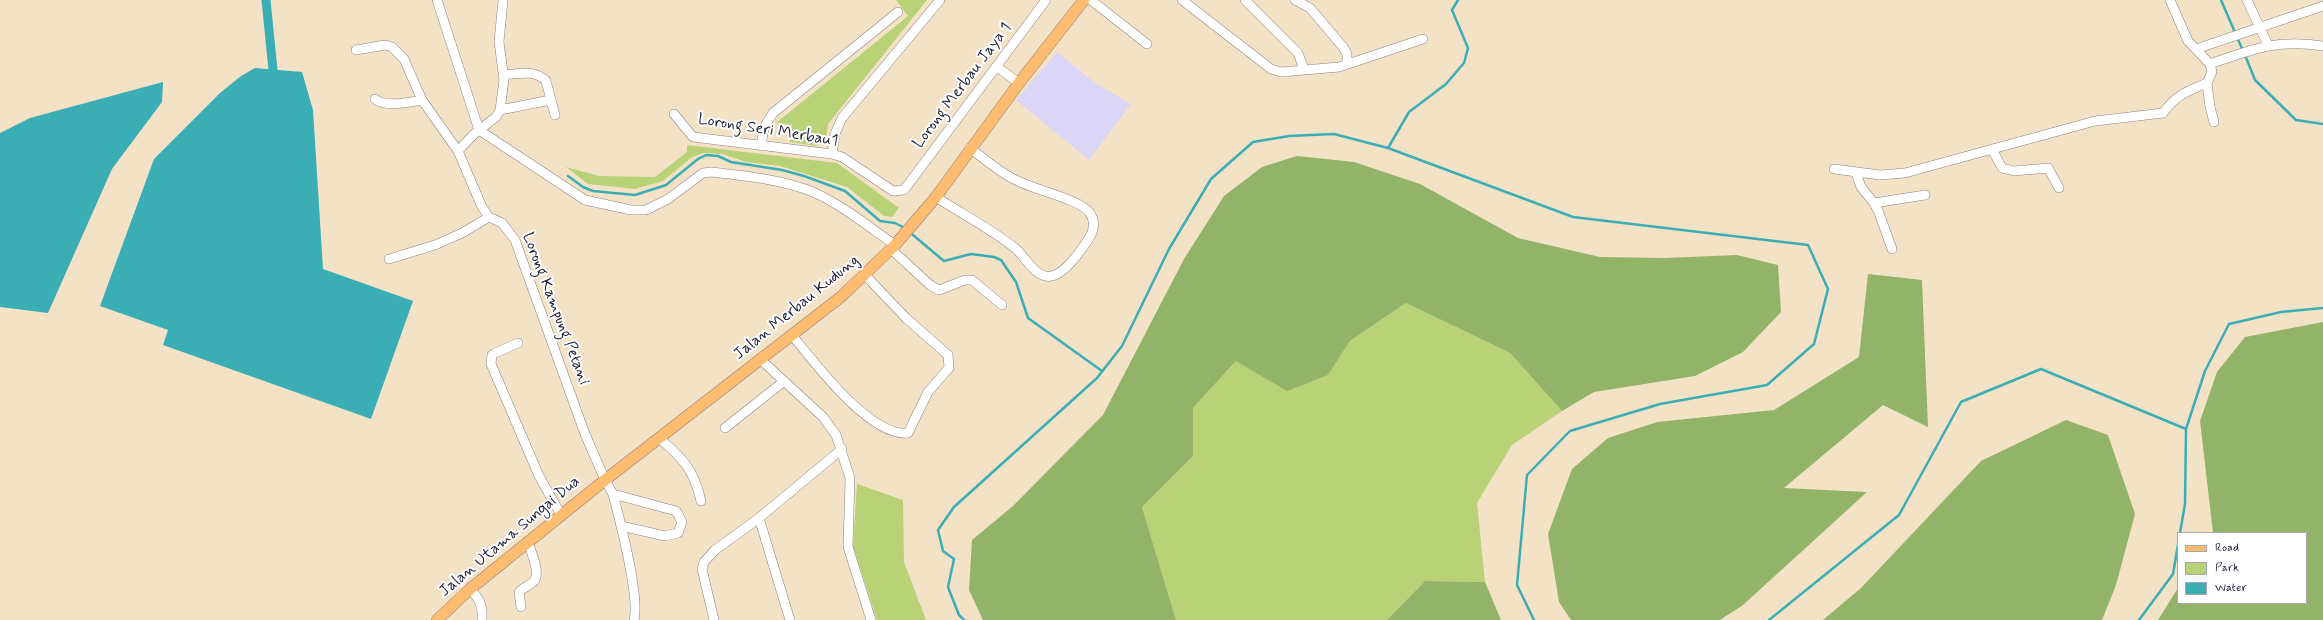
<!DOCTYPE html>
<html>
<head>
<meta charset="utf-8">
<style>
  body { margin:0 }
  #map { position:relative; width:2323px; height:620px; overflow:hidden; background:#f4e2c7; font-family:Mynerve,sans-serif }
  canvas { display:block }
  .legend { position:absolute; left:2177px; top:532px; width:130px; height:72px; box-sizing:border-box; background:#fff; border:1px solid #a7a7b1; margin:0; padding:5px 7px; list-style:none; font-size:12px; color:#22223b }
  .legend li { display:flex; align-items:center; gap:8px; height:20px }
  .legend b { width:20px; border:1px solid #a7a7b1 }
</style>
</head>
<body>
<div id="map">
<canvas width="2323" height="620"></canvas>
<ul class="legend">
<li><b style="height:5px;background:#febc70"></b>Road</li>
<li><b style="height:11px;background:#b9d277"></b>Park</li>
<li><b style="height:11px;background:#3badb5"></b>Water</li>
</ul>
</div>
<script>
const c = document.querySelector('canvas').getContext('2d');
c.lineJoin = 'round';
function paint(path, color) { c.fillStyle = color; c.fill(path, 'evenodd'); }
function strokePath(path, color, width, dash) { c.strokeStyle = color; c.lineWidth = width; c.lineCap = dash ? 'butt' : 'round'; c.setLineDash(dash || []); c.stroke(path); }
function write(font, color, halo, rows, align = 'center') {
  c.font = font + ' Mynerve,sans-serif'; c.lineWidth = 4; c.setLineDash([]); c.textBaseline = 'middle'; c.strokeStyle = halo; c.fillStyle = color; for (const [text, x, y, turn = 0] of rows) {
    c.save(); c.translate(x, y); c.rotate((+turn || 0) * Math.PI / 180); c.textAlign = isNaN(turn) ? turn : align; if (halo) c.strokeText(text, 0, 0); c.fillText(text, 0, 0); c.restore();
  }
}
paint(new Path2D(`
  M1057,52L1095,83L1131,104L1089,160L1016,100Z`), '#dcd6f6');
paint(new Path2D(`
  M896,0H927L828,124L826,139L817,146L790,142L792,125L776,123L908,16Z
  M687,145L837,163L899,208L892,217L884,216L847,187L780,166L746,162L723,154L703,153L692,157L663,181L635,189L588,184L566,167L599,176L655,177L687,152Z
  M1406,303L1510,353L1562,411L1512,445L1477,503L1485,582L1425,581L1387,620H1176L1142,507L1193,456V408L1236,361L1328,375L1350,341Z
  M857,484L903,500L904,562L926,620H877L853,546Z`), '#b9d277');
paint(new Path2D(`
  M1297,156L1354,162L1420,184L1518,238L1600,257L1665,258L1737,255L1778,265L1781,312L1743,352L1695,376L1594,392L1562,411L1510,353L1406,303L1350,341L1328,375L1287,391L1236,361L1193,408V456L1142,507L1176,620H983L969,590L972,540L1013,506L1103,415L1184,259L1224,196L1262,167Z
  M1868,274L1922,280L1928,427L1883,405L1784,488L1867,492L1743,605L1720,620H1571L1559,602L1548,534L1572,469L1608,438L1657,422L1774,410L1859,357Z
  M2323,322V620H2158L2178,588V603H2306V533H2213L2200,421L2217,372L2245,337Z
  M2066,420L2108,435L2135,514L2116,585L2102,620H1823L1861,588L1981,461Z
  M1425,581L1485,582L1501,620H1387Z`), '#92b468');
paint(new Path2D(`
  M255,68L302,72L313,110L323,269L413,301L371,419L163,345L168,330L100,306L154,159L220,93L241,76Z
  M163,82L162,102L112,169L48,313L0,307V133L30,118Z`), '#3badb5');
strokePath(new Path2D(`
  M2221,0L2243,51
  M2245,55L2255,80L2296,120L2323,124
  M1388,148L1409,112L1446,84L1464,63L1468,48L1452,10L1458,0
  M568,176L583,187L593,191L635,195L666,185L698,159L706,155L718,156L731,162L782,170L804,176L845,191L880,221L895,223L903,227
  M913,235L944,261L971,254L994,257L1001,260L1016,282L1028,318L1102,371
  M2180,533L2185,504L2186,429
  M964,620L959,615L948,587L954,559L943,551L938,530L954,507L1097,378L1122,346L1169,249L1211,179L1253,142L1289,136L1334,134L1388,148L1573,217L1808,245L1828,289L1814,344L1767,385L1660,404L1570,431L1527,475L1517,585L1534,620
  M1769,620L1899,515L1961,402L2041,369L2186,429L2205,371L2229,324L2281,312L2323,308
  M2139,620L2173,574L2178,545`), '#3badb5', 2.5);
strokePath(new Path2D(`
  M266,0L274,80`), '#3badb5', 9);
const minor = new Path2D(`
  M437,0L479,130L585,200L631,210H646L668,199L703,173L711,172C745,176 781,179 813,192C842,205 868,226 895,245
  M1091,0L1147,44
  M1182,0L1271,69L1281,72L1339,67L1423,39
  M1245,0L1298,53L1304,69
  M1295,0L1310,8L1343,47L1347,54V63
  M2247,0L2268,45
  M2196,49L2323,6
  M356,50L385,45L392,47L404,59L422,100L458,151L482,207L489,217L502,223L515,240L585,434L605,480L613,494C620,521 640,596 634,620
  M2210,64C2254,49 2275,39 2323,46
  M997,67L1019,83
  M503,75C518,74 535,69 546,81L555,115
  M2207,83L2210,107L2214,122
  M375,99C386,108 409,102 422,100
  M500,110L551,100
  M674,114L693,137L832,154L842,157L893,191L904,190L1046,0
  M761,146L764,127L773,113L898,12
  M1992,149L2002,168L2014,171L2048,168L2059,188
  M458,151L474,134L496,117L500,110L504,80L499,42L503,0
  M832,154L835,134L842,118L940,0
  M1834,169L1880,175L1905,173L2095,121L2163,113C2177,94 2186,92 2207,83L2212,72L2210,64L2188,41L2170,0
  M1856,173L1861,187L1874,203L1879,213L1892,249
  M936,197C962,214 991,229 1015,248C1025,256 1036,280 1052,276C1066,273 1080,251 1088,240C1094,231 1096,221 1089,212C1079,199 1035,190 1018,181C1000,173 986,160 970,148
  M1874,203L1925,195
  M891,249L930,285L939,290L965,280H972L1002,305
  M389,259L435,245L462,233L489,217
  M792,335C814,362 870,437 908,433L928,392L949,368L948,355L906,318L865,275
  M518,343L495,353L492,355L491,364L539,476L561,515
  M760,359L823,417L836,435L850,478L848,547L871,620
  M725,428L783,382
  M659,438C683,458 694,470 701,501
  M613,494L676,511L682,522L678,533L665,536L621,526
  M759,518L790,620
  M470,589C480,599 483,606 482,620
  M521,607L519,592C523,587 530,586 534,581C541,573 531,552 528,542
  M714,620L702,569L704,562L715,550L759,518L842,449`);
const major = new Path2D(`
  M437,620L470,589L605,480L842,296L895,245L936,197L1019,83L1084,0`);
strokePath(minor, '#8b8281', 10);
strokePath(major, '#8b8281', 12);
strokePath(minor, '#fff', 9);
strokePath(major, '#febc70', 11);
write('16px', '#22223b', '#fff', [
  ["Lorong Merbau Jaya 1",963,86,-53],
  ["Lorong Seri Merbau1",768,131,9],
  ["Jalan Merbau Kudung",797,308,-39],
  ["Lorong Kampung Petani",555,309,69],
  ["Jalan Utama Sungai Dua",510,537,-40]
]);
</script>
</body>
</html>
